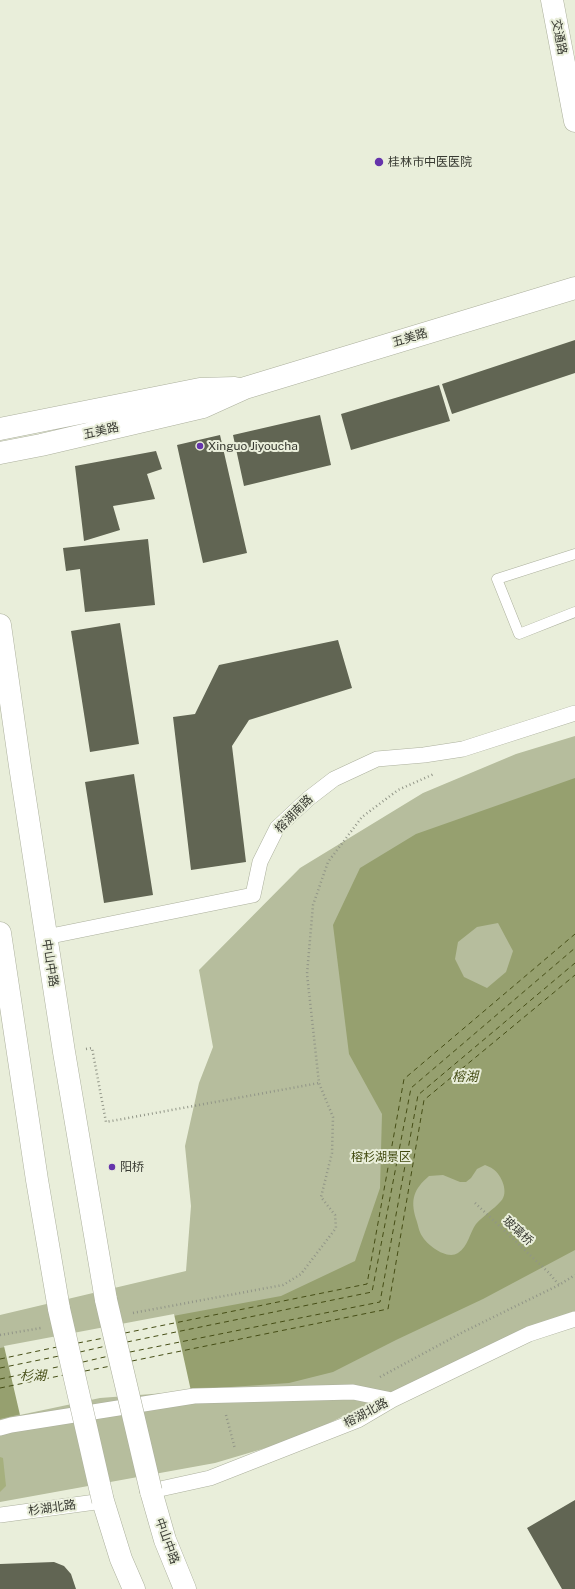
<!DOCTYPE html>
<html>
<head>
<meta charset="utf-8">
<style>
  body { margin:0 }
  canvas { display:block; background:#e9eeda }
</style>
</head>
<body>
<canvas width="575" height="1589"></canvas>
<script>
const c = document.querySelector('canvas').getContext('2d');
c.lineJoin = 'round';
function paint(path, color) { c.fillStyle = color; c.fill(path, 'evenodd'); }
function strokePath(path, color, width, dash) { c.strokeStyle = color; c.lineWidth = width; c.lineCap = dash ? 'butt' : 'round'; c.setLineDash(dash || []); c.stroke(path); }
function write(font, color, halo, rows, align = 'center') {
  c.font = font + ' "Public Sans","Noto Sans SC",sans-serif'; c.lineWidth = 4; c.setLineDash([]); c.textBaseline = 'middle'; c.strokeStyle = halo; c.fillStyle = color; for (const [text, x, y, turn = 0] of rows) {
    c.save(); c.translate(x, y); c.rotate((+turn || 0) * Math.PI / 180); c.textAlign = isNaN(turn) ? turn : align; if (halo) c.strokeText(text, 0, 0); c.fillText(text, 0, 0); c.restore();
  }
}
paint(new Path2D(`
  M575,736V1311L531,1326L296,1439L215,1463L0,1502V1315L186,1271L191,1206L185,1146L199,1083L213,1047L199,970L300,868L423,793L516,754Z`), '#b6bd9d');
paint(new Path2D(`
  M0,1457L3,1458L6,1486L0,1492Z`), '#a6b07e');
paint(new Path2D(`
  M575,778V1250L483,1299L396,1340L333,1372L289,1383L100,1396L0,1419V1348L281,1296L355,1261L380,1188L382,1114L349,1054L333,925L360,868L416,834ZM498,923L513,951L506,972L487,988L464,977L455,959L458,942L477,927ZM485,1165C487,1166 491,1167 493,1169C502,1175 509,1193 501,1201C493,1210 484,1215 476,1224C470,1232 468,1247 458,1253C447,1260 428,1246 422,1236C419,1232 418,1224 416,1219C410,1199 414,1189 429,1176L443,1175L460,1182H466L471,1178L477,1169Z`), '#96a06f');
paint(new Path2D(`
  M174,1314L191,1391L100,1398L20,1415L4,1346Z`), '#e9eeda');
strokePath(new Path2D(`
  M125,1333L367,1284L404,1079L575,934
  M127,1342L372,1292L411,1088L575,948
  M78,1343L104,1338
  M80,1352L106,1346
  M130,1352L380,1302L418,1095L575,963
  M0,1359L57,1347
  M132,1361L388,1309L424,1100L575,975
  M83,1362L109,1356
  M0,1368L59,1356
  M85,1371L111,1366
  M0,1379L62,1366
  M0,1388L64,1375`), '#464e16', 1, [5, 4]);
paint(new Path2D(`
  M575,340V373L452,414L442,384Z
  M439,385L450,421L351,450L341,414Z
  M320,415L331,465L244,486L233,435Z
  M220,435L247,553L203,563L177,445Z
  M156,451L162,469L147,474L155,499L113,506L120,530L84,541L75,466Z
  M148,539L155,605L85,612L80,569L66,571L63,548Z
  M120,623L139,744L90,752L71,631Z
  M338,640L352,688L249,720L232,746L246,862L191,870L173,717L195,714L219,665Z
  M134,774L153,895L104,903L85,782Z
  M575,1500V1589H562L527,1528Z
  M54,1562L64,1566L71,1574L76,1589H0V1564Z`), '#616553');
const service = new Path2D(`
  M575,554L497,579L519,634L575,612`);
const pedestrian = new Path2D(`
  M46,937L253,895L260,862L277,828L308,799L334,779L377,759L424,755L463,749L575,713
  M0,1428L11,1425L194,1396L353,1392L392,1400
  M151,1491L210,1478L358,1420L392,1400L529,1334L575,1319
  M0,1515L103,1501`);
const tertiary = new Path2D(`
  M552,0L575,121
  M0,429L200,389L235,388
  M0,453L41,445L203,407L245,388L575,288`);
const trunk = new Path2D(`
  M0,625L20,766L64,1052L106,1300
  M0,933L37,1180L59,1309
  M151,1491L165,1540L185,1589
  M103,1501L121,1559L134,1589`);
strokePath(service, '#acb09d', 11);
strokePath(pedestrian, '#acb09d', 16);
strokePath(tertiary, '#acb09d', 23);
strokePath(trunk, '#acb09d', 23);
strokePath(new Path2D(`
  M86,1049L92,1048L106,1122L319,1083
  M475,1203L549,1273L559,1285
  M133,1313L283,1285L301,1274L336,1228L335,1215L321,1197L332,1153L333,1117L319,1083L307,974L313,905L328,862L362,817L398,790L434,774
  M0,1335L41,1328
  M380,1377L465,1331L559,1285L575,1275
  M226,1415L235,1449`), '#919587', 2.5, [1, 3]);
strokePath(service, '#fff', 10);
strokePath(pedestrian, '#fff', 15);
strokePath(tertiary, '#fff', 22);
strokePath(trunk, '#fff', 22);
const trunkBridge = new Path2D(`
  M106,1300L151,1491
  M59,1309L103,1501`);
strokePath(trunkBridge, '#acb09d', 23, []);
strokePath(trunkBridge, '#fff', 22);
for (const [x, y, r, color] of [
  [379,162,5,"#6534ab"],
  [200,446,4,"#6534ab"],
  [112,1167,4,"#6534ab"]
]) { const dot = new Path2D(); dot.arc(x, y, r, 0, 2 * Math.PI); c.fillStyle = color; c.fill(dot); strokePath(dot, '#e9eeda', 1.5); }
write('12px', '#383a32', '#e9eeda', [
  ["交通路",559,37,79],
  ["五美路",410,338,-17],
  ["五美路",101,431,-13],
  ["榕湖南路",294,814,-45],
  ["中山中路",50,963,81],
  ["玻璃桥",518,1231,43],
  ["榕湖北路",366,1413,-28],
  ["杉湖北路",52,1508,-8],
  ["中山中路",167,1541,70]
]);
write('12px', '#383a32', '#e9eeda', [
  ["桂林市中医医院",388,162],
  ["Xinguo Jiyoucha",208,446],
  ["阳桥",120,1167]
], 'left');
write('12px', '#3f480d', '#e9eeda', [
  ["榕杉湖景区",381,1157]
]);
write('italic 13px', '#464e16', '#e9eeda', [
  ["榕湖",465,1077],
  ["杉湖",33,1376]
]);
</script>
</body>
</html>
